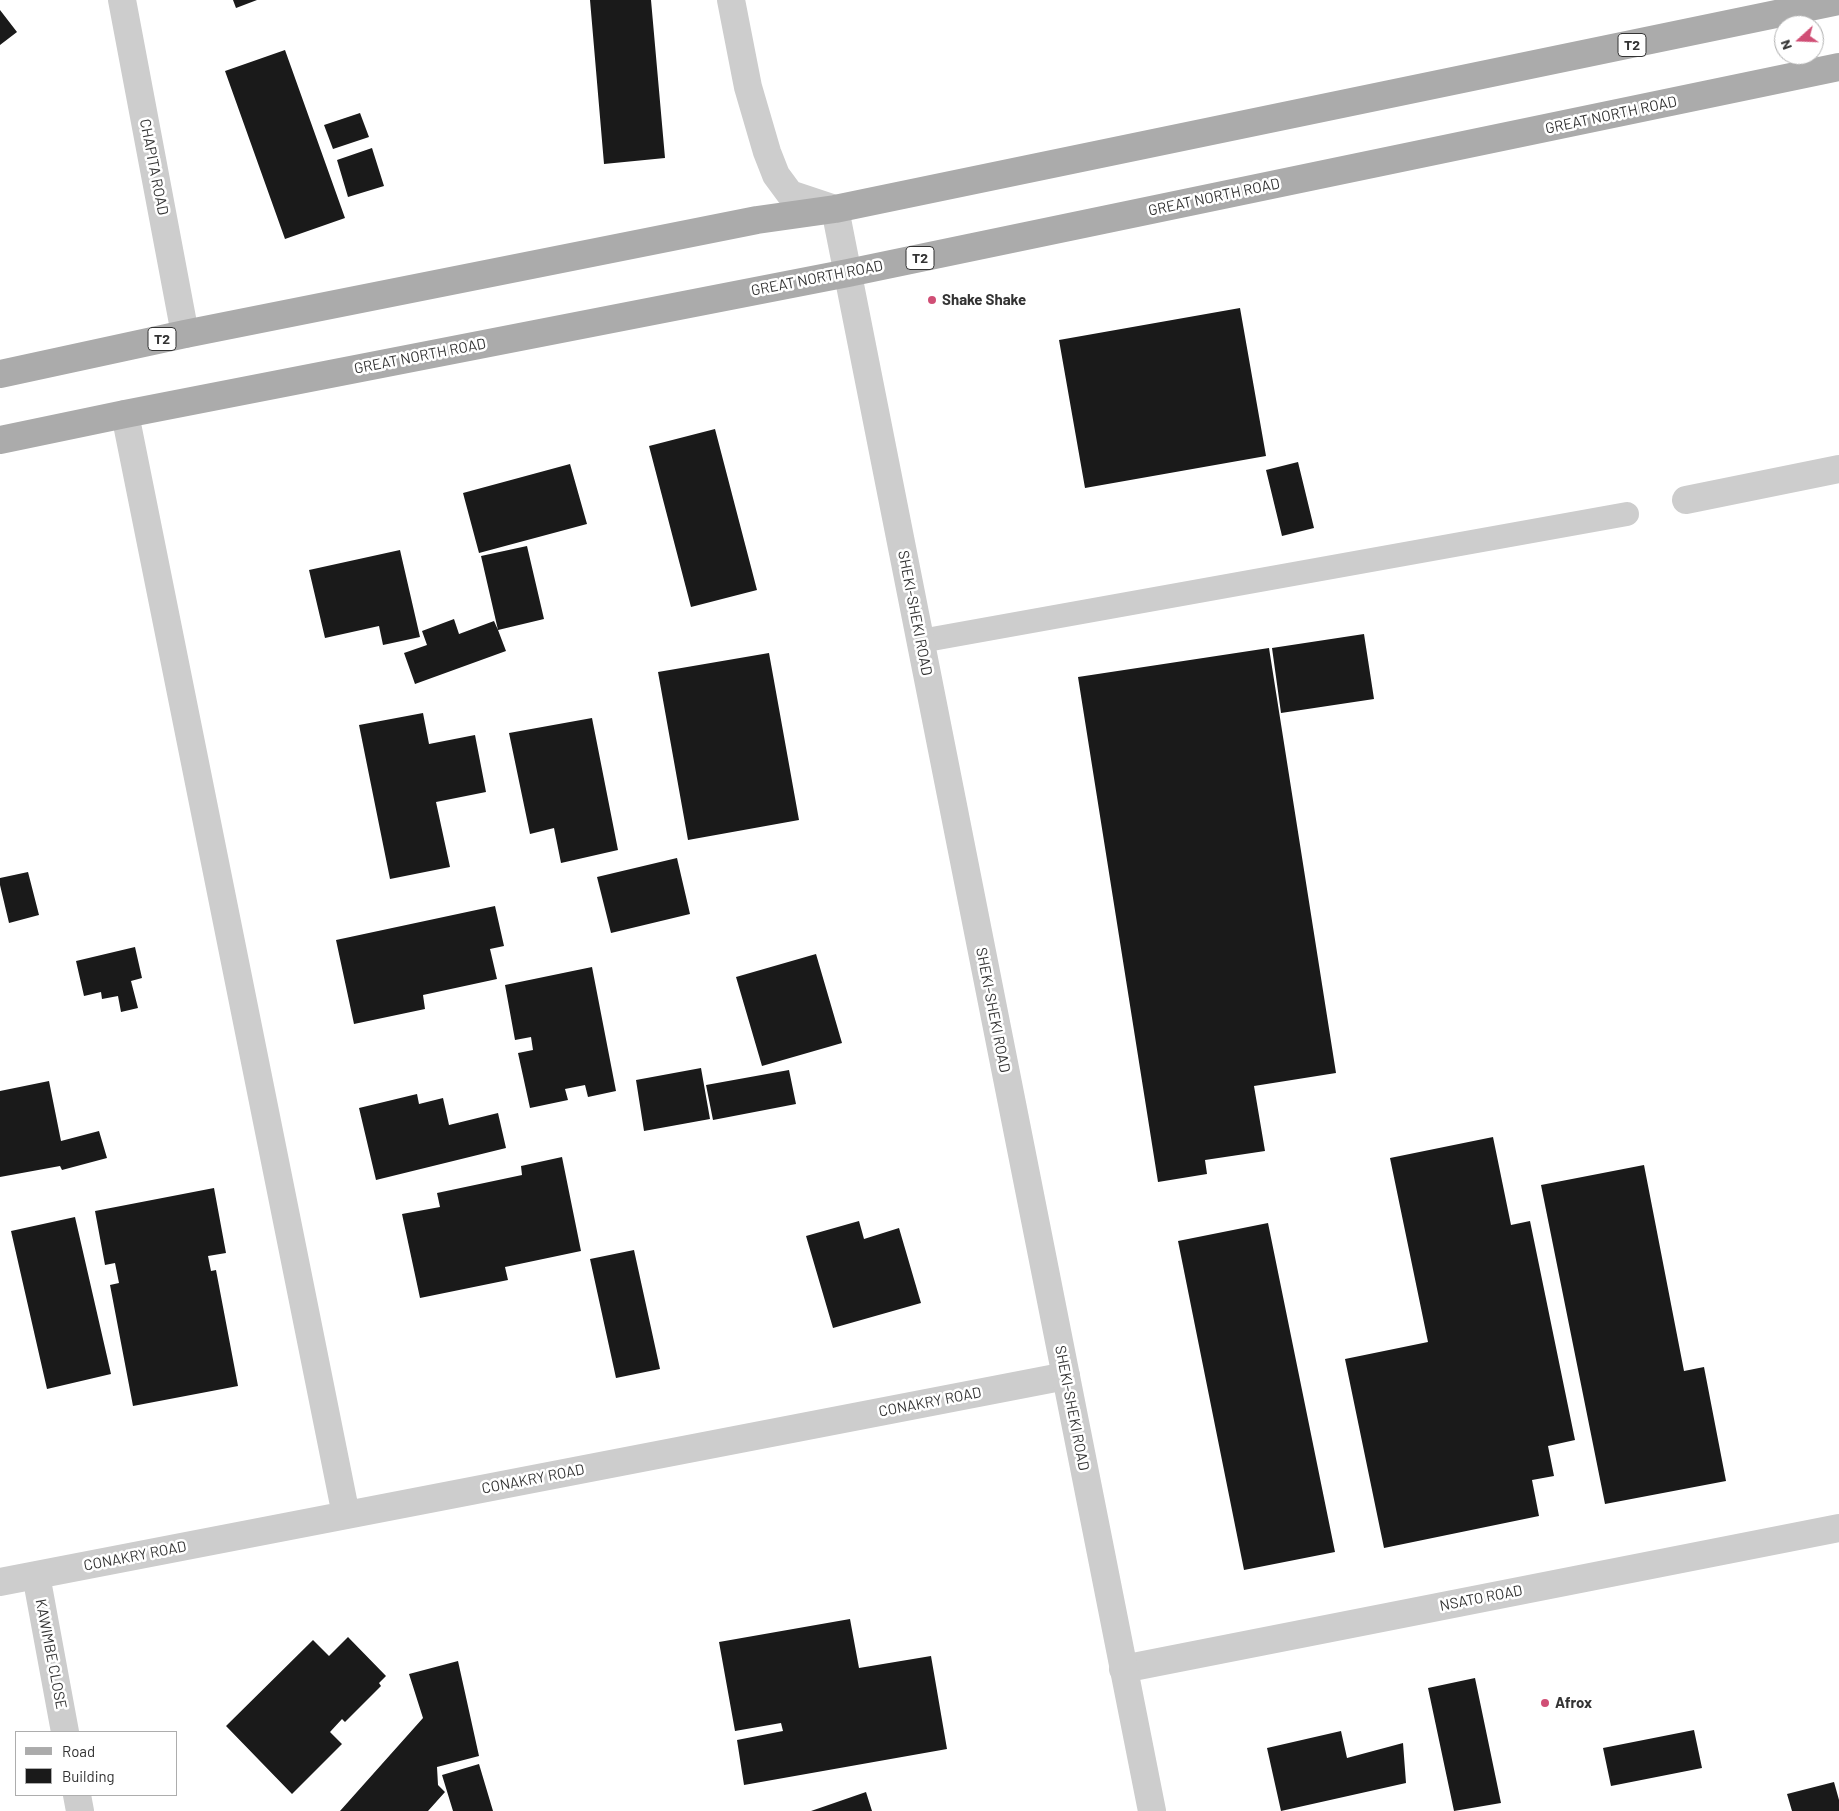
<!DOCTYPE html>
<html>
<head>
<meta charset="utf-8">
<style>
  body { margin:0 }
  #map { position:relative; width:1839px; height:1811px; overflow:hidden; background:#fff; font-family:Barlow,sans-serif }
  canvas { display:block }
  .legend { position:absolute; left:15px; top:1731px; width:162px; height:65px; box-sizing:border-box; background:#fff; border:1px solid #adadad; margin:0; padding:6px 9px; list-style:none; font-size:15px; color:#333 }
  .legend li { display:flex; align-items:center; gap:10px; height:25px }
  .legend b { width:25px; border:1px solid #adadad }
  .north { position:absolute; left:1774px; top:15px; width:50px; height:50px; box-sizing:border-box; background:#fff; border:1px solid #adadad; border-radius:50%; rotate:250deg; font-size:14px; font-weight:700; line-height:20px; text-align:center; color:#333 }
  .north::after { content:''; display:block; margin:auto; width:18px; height:22px; background:#d04e75; clip-path:polygon(50% 0,100% 100%,50% 72%,0 100%) }
</style>
</head>
<body>
<div id="map">
<canvas width="1839" height="1811"></canvas>
<ul class="legend">
<li><b style="height:6px;background:#ababab"></b>Road</li>
<li><b style="height:14px;background:#1a1a1a"></b>Building</li>
</ul>
<div class="north">N</div>
</div>
<script>
const c = document.querySelector('canvas').getContext('2d');
c.lineJoin = 'round';
function paint(path, color) { c.fillStyle = color; c.fill(path, 'evenodd'); }
function strokePath(path, color, width, dash) { c.strokeStyle = color; c.lineWidth = width; c.lineCap = dash ? 'butt' : 'round'; c.setLineDash(dash || []); c.stroke(path); }
function write(font, color, halo, rows, align = 'center') {
  c.font = font + ' Barlow,sans-serif'; c.lineWidth = 5; c.setLineDash([]); c.textBaseline = 'middle'; c.strokeStyle = halo; c.fillStyle = color; for (const [text, x, y, turn = 0] of rows) {
    c.save(); c.translate(x, y); c.rotate((+turn || 0) * Math.PI / 180); c.textAlign = isNaN(turn) ? turn : align; if (halo) c.strokeText(text, 0, 0); c.fillText(text, 0, 0); c.restore();
  }
}
paint(new Path2D(`
  M233,0H257L236,8Z
  M590,0H651L665,158L604,164Z
  M0,10L17,32L0,45Z
  M285,50L345,218L285,239L225,71Z
  M360,113L369,137L333,149L324,125Z
  M372,148L384,186L348,197L337,160Z
  M1240,308L1266,456L1085,488L1059,340Z
  M715,429L757,590L691,607L649,446Z
  M1298,462L1314,528L1282,536L1266,470Z
  M570,464L587,524L479,553L463,493Z
  M527,546L544,619L498,630L506,651L415,684L404,653L427,645L422,631L454,619L459,634L494,621L498,630L481,556Z
  M400,550L420,637L383,645L379,626L325,638L309,570Z
  M1364,634L1374,699L1281,713L1272,648Z
  M1269,648L1336,1073L1254,1086L1265,1151L1205,1160L1207,1174L1158,1182L1078,677Z
  M769,653L799,820L688,840L658,672Z
  M423,713L429,744L475,735L486,792L436,802L450,867L390,879L359,725Z
  M592,718L618,850L561,863L554,828L530,834L509,733Z
  M677,858L690,914L611,933L597,877Z
  M28,872L39,915L9,923L0,885V878Z
  M495,906L504,946L490,949L497,979L423,995L425,1009L354,1024L336,940Z
  M135,947L142,978L131,981L138,1008L121,1012L118,996L102,999L101,992L84,996L76,961Z
  M816,954L842,1043L762,1066L736,977Z
  M592,967L616,1091L588,1097L585,1085L565,1089L568,1100L530,1108L518,1053L533,1050L531,1037L515,1040L505,985Z
  M701,1068L710,1119L644,1131L636,1080Z
  M789,1070L796,1104L713,1120L706,1085Z
  M49,1081L61,1141L99,1131L107,1158L62,1170L60,1166L0,1177V1091Z
  M417,1094L419,1104L443,1098L449,1125L498,1113L506,1148L376,1180L359,1108Z
  M1493,1137L1511,1225L1530,1221L1575,1440L1548,1446L1554,1476L1532,1480L1539,1516L1384,1548L1345,1359L1428,1342L1390,1158Z
  M562,1157L581,1251L505,1267L508,1280L420,1298L402,1214L440,1207L437,1193L522,1175L521,1166Z
  M1644,1165L1684,1371L1704,1367L1726,1481L1605,1504L1541,1185Z
  M214,1188L226,1253L208,1256L211,1271L216,1270L238,1386L133,1406L110,1285L119,1283L115,1263L105,1265L95,1211Z
  M75,1217L111,1374L47,1389L11,1231Z
  M859,1221L864,1239L899,1228L921,1303L833,1328L806,1236Z
  M1268,1223L1335,1552L1244,1570L1178,1241Z
  M634,1250L660,1369L616,1378L590,1259Z
  M850,1619L859,1668L931,1656L947,1749L744,1785L737,1740L783,1731L781,1723L735,1731L719,1642Z
  M348,1637L386,1676L379,1683L381,1686L345,1722L342,1719L330,1732L342,1744L292,1794L226,1726L313,1640L329,1656Z
  M458,1661L479,1756L437,1767L438,1785L445,1792L428,1811H340L423,1718L409,1674Z
  M1475,1678L1501,1803L1454,1811L1428,1688Z
  M1694,1730L1702,1768L1611,1786L1603,1748Z
  M1341,1731L1347,1758L1403,1743L1406,1783L1281,1811L1267,1748Z
  M479,1764L493,1811H453L442,1775Z
  M1834,1782L1839,1800V1811H1792L1787,1794Z
  M866,1792L872,1811H811Z`), '#1a1a1a');
strokePath(new Path2D(`
  M921,641L1627,514`), '#cdcdcd', 24);
strokePath(new Path2D(`
  M122,0L185,334
  M731,0L748,87L767,152L776,175L790,194L835,209
  M125,414L346,1515
  M1686,500L1839,469
  M36,1575L65,1732
  M0,1582L1066,1376
  M1123,1669L1839,1528
  M77,1795L80,1811`), '#cdcdcd', 28);
strokePath(new Path2D(`
  M835,209L1152,1811`), '#cdcdcd', 28);
strokePath(new Path2D(`
  M0,374L185,334L757,220L835,209L1839,1
  M0,440L125,414L848,273L1839,67`), '#ababab', 28);
for (const [x, y, r, color] of [
  [932,300,5,"#d04e75"],
  [1545,1703,5,"#d04e75"]
]) { const dot = new Path2D(); dot.arc(x, y, r, 0, 2 * Math.PI); c.fillStyle = color; c.fill(dot); strokePath(dot, '#fff', 2); }
for (const [x, y, w] of [
  [1632,45,28],
  [920,258,28],
  [162,339,28]
]) { const box = new Path2D(); box.roundRect(x - w / 2, y - 11.5, w, 23, 4); c.fillStyle = '#fff'; c.fill(box); strokePath(box, '#333', 1); }
write('bold 14px', '#333', null, [
  ["T2",1632,45],
  ["T2",920,258],
  ["T2",162,339]
]);
write('15px', '#333', '#fff', [
  ["GREAT NORTH ROAD",1611,115,-12],
  ["CHAPITA ROAD",154,167,79],
  ["GREAT NORTH ROAD",1214,197,-12],
  ["GREAT NORTH ROAD",817,278,-11],
  ["GREAT NORTH ROAD",420,356,-11],
  ["SHEKI-SHEKI ROAD",915,613,79],
  ["SHEKI-SHEKI ROAD",993,1010,79],
  ["CONAKRY ROAD",930,1402,-11],
  ["SHEKI-SHEKI ROAD",1072,1408,79],
  ["CONAKRY ROAD",533,1479,-11],
  ["CONAKRY ROAD",135,1556,-11],
  ["NSATO ROAD",1481,1598,-11],
  ["KAWIMBE CLOSE",51,1654,79]
]);
write('bold 15px', '#333', '#fff', [
  ["Shake Shake",942,300],
  ["Afrox",1555,1703]
], 'left');
</script>
</body>
</html>
